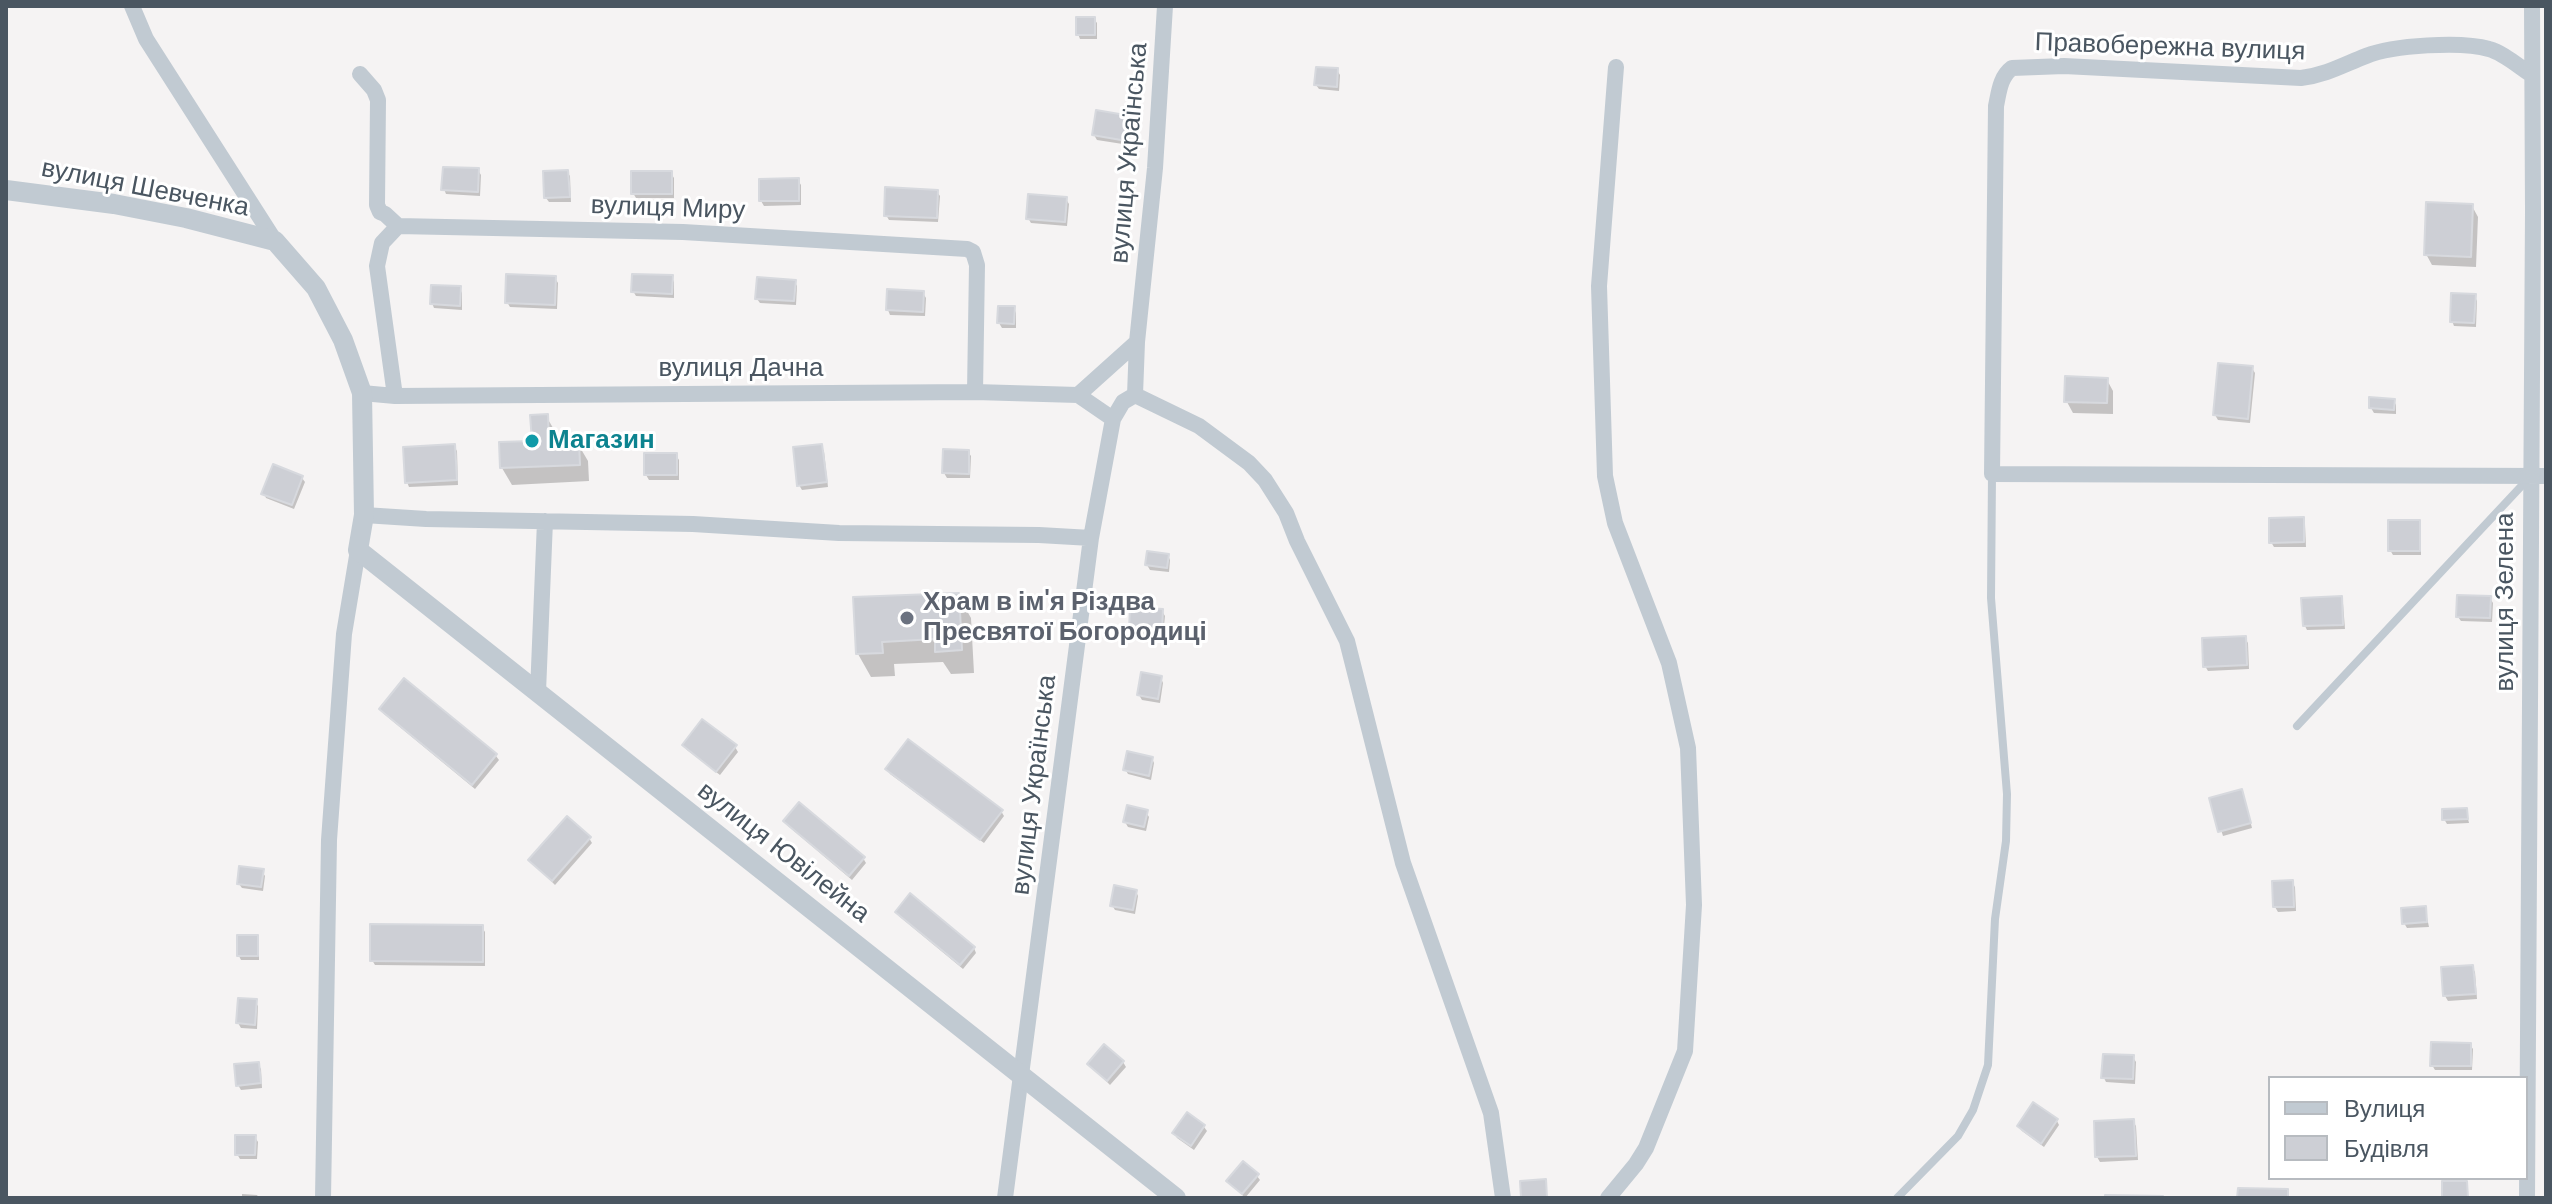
<!DOCTYPE html>
<html>
<head>
<meta charset="utf-8">
<style>
  body { margin:0 }
  #map { position:relative; width:2552px; height:1204px; overflow:hidden; background:#f5f3f3; font-family:"DM Sans",sans-serif }
  canvas { display:block }
  .frame { position:absolute; inset:0; border:8px solid #4a5661; pointer-events:none }
  .legend { position:absolute; left:2268px; top:1076px; width:260px; height:104px; box-sizing:border-box; background:#fff; border:2px solid #b7bbc0; margin:0; padding:10px 14px; list-style:none; font-size:24px; color:#4a5661 }
  .legend li { display:flex; align-items:center; gap:16px; height:40px }
  .legend b { width:40px; border:2px solid #b7bbc0 }
</style>
</head>
<body>
<div id="map">
<canvas width="2552" height="1204"></canvas>
<div class="frame"></div>
<ul class="legend">
<li><b style="height:10px;background:#c1cad2"></b>Вулиця</li>
<li><b style="height:22px;background:#cdcfd5"></b>Будівля</li>
</ul>
</div>
<script>
const c = document.querySelector('canvas').getContext('2d');
c.lineJoin = 'round';
function paint(path, color) { c.fillStyle = color; c.fill(path, 'evenodd'); }
function strokePath(path, color, width, dash) { c.strokeStyle = color; c.lineWidth = width; c.lineCap = dash ? 'butt' : 'round'; c.setLineDash(dash || []); c.stroke(path); }
function write(font, color, halo, rows, align = 'center') {
  c.font = font + ' "DM Sans",sans-serif'; c.lineWidth = 6; c.setLineDash([]); c.textBaseline = 'middle'; c.strokeStyle = halo; c.fillStyle = color; for (const [text, x, y, turn = 0] of rows) {
    c.save(); c.translate(x, y); c.rotate((+turn || 0) * Math.PI / 180); c.textAlign = isNaN(turn) ? turn : align; if (halo) c.strokeText(text, 0, 0); c.fillText(text, 0, 0); c.restore();
  }
}
paint(new Path2D(`
  M2481,6H2521V7H2481Z
  M1094,19L1097,23V39H1080L1078,34Z
  M1337,70L1340,75L1339,91L1319,89L1316,85Z
  M1130,118L1133,123L1129,145L1097,140L1094,135Z
  M478,170L481,175L480,196L446,194L444,189Z
  M567,172L570,176L571,202H549L546,198Z
  M671,173L674,178V198H636L633,193Z
  M798,180L801,185V205L764,206L761,201Z
  M937,192L940,196L938,222L889,220L886,215Z
  M1066,199L1069,204L1067,226L1031,223L1028,218Z
  M2472,206L2478,217L2476,267L2432,265L2426,254Z
  M672,277L674,282V298L636,296L633,291Z
  M555,278L558,283L557,309L510,307L507,302Z
  M795,282L797,286L796,305L760,303L757,299Z
  M460,288L462,293V310L434,308L432,303Z
  M923,293L926,298L925,316L890,315L888,310Z
  M2475,296L2477,301L2476,327L2454,326L2452,321Z
  M1014,308L1016,313V328H1002L999,323Z
  M2252,368L2255,373L2250,423L2218,420L2215,415Z
  M2107,380L2113,391V414L2073,413L2067,402Z
  M2394,401L2396,405V414L2374,413L2371,408Z
  M546,416L556,433L557,445L578,444L588,461L589,481L512,485L502,468L534,442Z
  M454,446L457,451L458,485L409,487L407,482Z
  M821,446L824,451L828,487L802,490L799,485Z
  M968,452L971,456L970,478H947L944,473Z
  M676,455L679,460V480H649L646,475Z
  M302,478L305,482L294,509L266,498L264,493Z
  M2303,520L2305,524L2306,547H2274L2271,542Z
  M2418,522L2421,527V555H2393L2390,550Z
  M1168,555L1170,560L1169,572L1150,570L1147,565Z
  M958,595L971,618L974,673L951,674L943,662L894,664L895,676L871,677L858,654Z
  M2341,598L2343,603L2345,629L2307,630L2305,626Z
  M2490,598L2493,603L2492,622L2461,621L2458,617Z
  M1162,611L1165,616L1163,636L1133,634L1131,629Z
  M2245,638L2248,643L2249,669L2208,671L2205,666Z
  M1161,678L1163,683L1160,703L1142,700L1139,695Z
  M404,681L496,756L499,760L475,789L384,714L381,710Z
  M684,745L735,747L738,752L720,775L687,750Z
  M1152,758L1154,763L1151,780L1128,774L1125,769Z
  M888,769L1001,811L1004,816L984,843L890,774Z
  M2244,796L2252,828L2223,836L2211,799Z
  M2466,810L2469,823L2447,824L2444,819Z
  M1146,812L1149,817L1146,831L1128,827L1125,822Z
  M785,821L863,858L866,863L852,880L788,826Z
  M589,838L592,843L555,885L530,860Z
  M262,871L265,876L263,891L242,888L239,884Z
  M2292,882L2295,887L2296,911L2278,912L2275,907Z
  M1136,891L1138,896L1135,914L1115,910L1112,905Z
  M2425,908L2429,927L2407,928L2404,923Z
  M897,912L974,948L976,953L963,969L900,917Z
  M482,927L485,932V966L375,965L372,960Z
  M256,937L259,942V960H241L239,956Z
  M2472,967L2475,972L2477,999L2448,1001L2445,996Z
  M255,1001L258,1006L257,1029L241,1028L238,1023Z
  M2470,1045L2473,1049L2472,1070H2435L2432,1065Z
  M2133,1057L2136,1062L2135,1084L2106,1082L2104,1078Z
  M1123,1062L1126,1067L1110,1085L1089,1064Z
  M258,1064L261,1069L262,1088L241,1090L238,1085Z
  M2057,1121L2059,1125L2044,1147L2022,1131L2019,1127Z
  M2133,1121L2136,1126L2138,1160L2100,1162L2097,1157Z
  M1204,1127L1207,1131L1194,1150L1177,1138L1174,1133Z
  M255,1137L258,1142L257,1159H240L237,1154Z
  M1257,1176L1260,1180L1245,1198L1229,1181Z
  M242,1194L257,1195L259,1198H242Z`), '#0003');
const building = new Path2D(`
  M1076,17H1095V35H1076Z
  M1316,67L1338,68L1337,87L1314,85Z
  M1096,110L1131,116L1127,141L1092,135Z
  M443,167L479,168L478,192L441,190Z
  M568,170L570,197L544,198L543,171Z
  M631,171H672V194H631Z
  M799,178V201H759V179Z
  M885,187L938,190L937,218L884,216Z
  M1028,194L1067,197L1065,222L1026,219Z
  M2426,202L2473,204L2471,257L2424,255Z
  M506,274L556,276L555,305L505,303Z
  M632,274L673,275L672,294L631,292Z
  M757,277L796,280L794,301L755,299Z
  M431,285L461,286L460,306L430,304Z
  M887,289L924,291L923,312L886,310Z
  M2451,293L2476,294L2474,323L2450,322Z
  M998,306H1015L1014,324L997,323Z
  M2218,363L2253,366L2248,419L2213,415Z
  M2065,376L2108,378L2107,403L2064,402Z
  M2369,397L2395,399L2394,410L2369,408Z
  M548,414L549,443L579,442L580,465L500,468L499,442L532,441L530,415Z
  M455,444L457,480L405,483L403,447Z
  M822,444L827,482L797,486L793,447Z
  M943,449L969,450V474L942,473Z
  M644,453H677V475H644Z
  M273,464L303,476L292,505L261,494Z
  M2304,517V542L2269,543V518Z
  M2388,520H2420V551H2388Z
  M1147,551L1169,554L1167,568L1145,565Z
  M959,593L962,650L935,652V639L882,642L883,653L856,654L853,597Z
  M2457,595L2491,596L2490,618L2456,617Z
  M2342,596L2343,625L2303,626L2301,598Z
  M1130,607L1163,609L1162,632L1129,630Z
  M2246,636L2247,665L2203,667L2202,638Z
  M1141,672L1162,676L1158,699L1137,695Z
  M404,678L497,754L472,785L379,709Z
  M702,719L737,745L716,772L682,745Z
  M908,739L1003,810L980,840L885,769Z
  M1127,751L1153,757L1149,776L1123,770Z
  M2242,789L2251,823L2218,832L2209,798Z
  M799,802L865,857L849,876L783,821Z
  M1127,805L1148,810L1144,827L1123,822Z
  M2467,808L2468,819L2442,820V809Z
  M567,816L591,837L552,881L528,860Z
  M239,866L264,869L261,887L237,884Z
  M2293,880L2294,907H2273L2272,881Z
  M1114,885L1137,890L1133,910L1110,906Z
  M910,893L975,947L960,965L895,912Z
  M2426,906L2427,922L2402,924L2401,908Z
  M370,924L483,925V962L370,961Z
  M237,935H258V956H237Z
  M2473,965L2476,994L2443,996L2441,967Z
  M238,998L257,999L255,1025L236,1023Z
  M2431,1042L2471,1043V1066H2430Z
  M1104,1044L1124,1061L1107,1081L1087,1064Z
  M2103,1054L2134,1055L2133,1079L2101,1078Z
  M259,1062L261,1083L236,1086L234,1064Z
  M2033,1102L2058,1119L2041,1144L2017,1126Z
  M1187,1112L1205,1125L1191,1146L1172,1133Z
  M2134,1119L2136,1156L2095,1157L2094,1121Z
  M235,1135H256L255,1155H235Z
  M1243,1161L1259,1174L1242,1194L1226,1181Z
  M1546,1179L1547,1198H1521L1520,1181Z
  M2442,1181H2467L2468,1198H2442Z
  M2238,1188L2288,1189V1198H2237Z
  M2105,1195L2163,1196V1198H2105Z`);
paint(building, '#cdcfd5');
strokePath(building, '#d7d9de', 2);
strokePath(new Path2D(`
  M2297,726L2528,479
  M1897,1198L1958,1136L1973,1110L1988,1065L1995,919L2006,841L2007,794L1991,598L1992,474`), '#c1cad2', 8);
strokePath(new Path2D(`
  M132,6L146,39L275,241
  M360,74L374,90L378,100L377,205L380,212L385,214L398,226
  M2532,75C2519,67 2504,53 2489,49C2462,41 2393,45 2366,56C2343,65 2326,75 2301,78L2064,66L2012,68C2000,77 1999,92 1996,106L1992,474L2546,476
  M362,393L395,396L975,392L1078,395L1113,419
  M1078,395L1137,342
  M1135,395L1199,426L1249,463L1265,480L1286,513L1297,541L1347,641L1403,863L1491,1113L1503,1198
  M395,396L377,266L382,243L398,226L683,232L967,249L973,252L977,265L975,392
  M364,515L426,519L693,524L839,533L1039,535L1091,538
  M538,692L545,521
  M323,1198L329,840L344,634L358,550
  M1005,1198L1091,538L1113,419L1123,402L1135,395L1137,342L1155,168L1165,6
  M1608,1198L1636,1164L1646,1148L1685,1051L1694,905L1688,748L1669,663L1615,523L1605,476L1599,286L1616,67
  M2527,1198L2533,211L2532,6`), '#c1cad2', 16);
strokePath(new Path2D(`
  M6,190L114,204L186,218L275,241L316,288L343,340L362,393L364,515L358,550L1176,1198`), '#c1cad2', 20);
for (const [x, y, r, color] of [
  [532,441,8,"#0f9aa8"],
  [907,618,8,"#6b7280"]
]) { const dot = new Path2D(); dot.arc(x, y, r, 0, 2 * Math.PI); c.fillStyle = color; c.fill(dot); strokePath(dot, '#fff', 3); }
write('26px', '#4a5661', '#fff', [
  ["Правобережна вулиця",2170,48,2],
  ["вулиця Українська",1130,153,-85],
  ["вулиця Шевченка",145,189,11],
  ["вулиця Миру",668,209,2],
  ["вулиця Дачна",741,369],
  ["вулиця Зелена",2506,602,-90],
  ["вулиця Українська",1035,785,-83],
  ["вулиця Ювілейна",783,853,38]
]);
write('bold 26px', '#0d838f', '#fff', [
  ["Магазин",548,441]
], 'left');
write('bold 26px', '#5b616d', '#fff', [
  ["Храм в ім'я Різдва",923,603],
  ["Пресвятої Богородиці",923,633]
], 'left');
</script>
</body>
</html>
